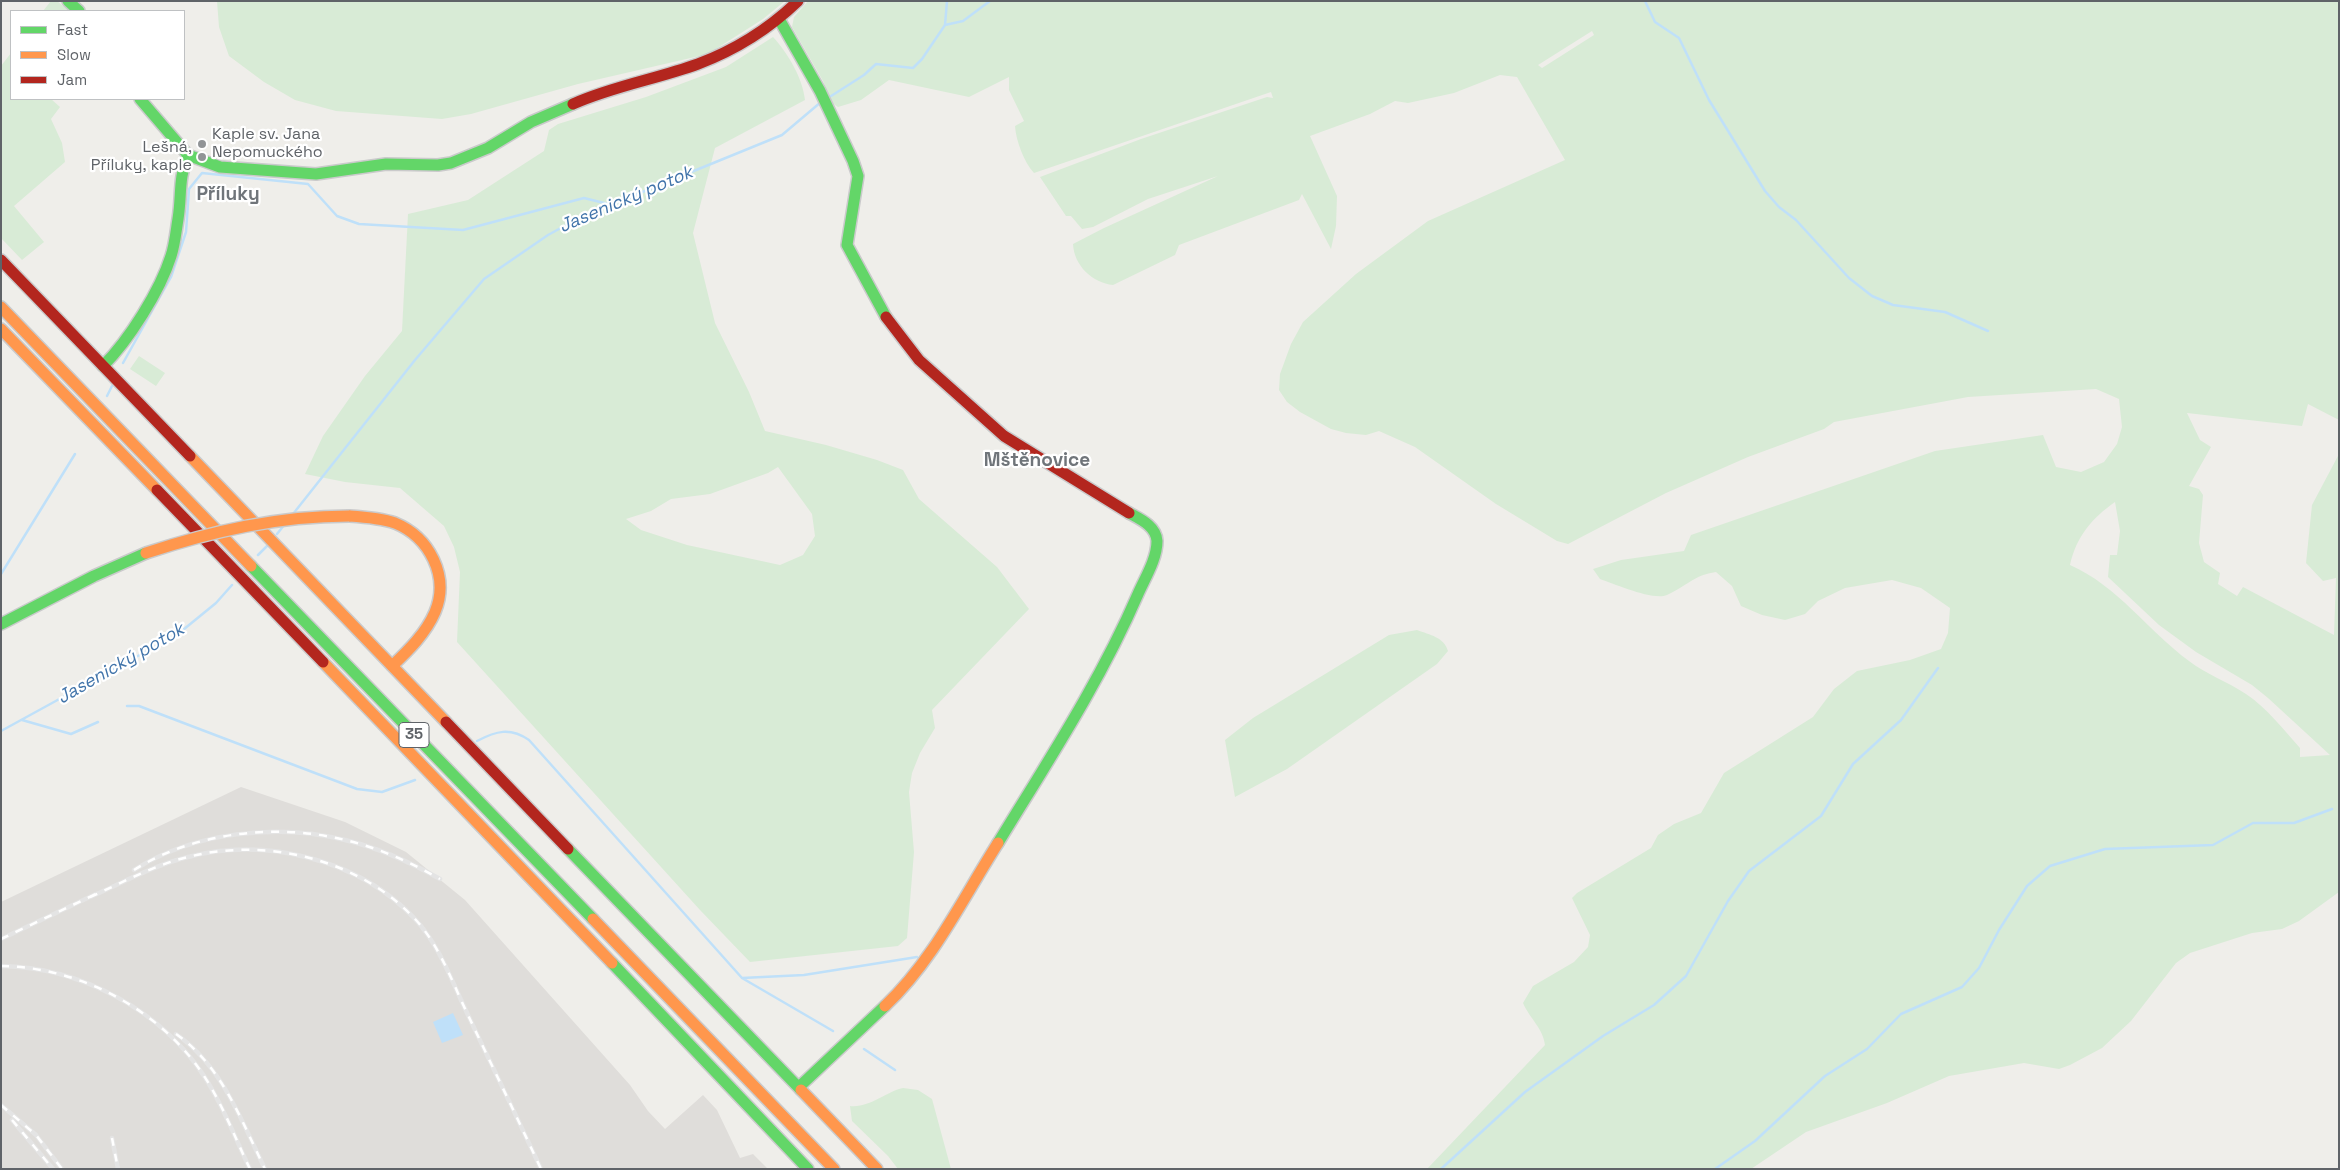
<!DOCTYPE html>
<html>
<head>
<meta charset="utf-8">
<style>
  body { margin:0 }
  #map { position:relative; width:2340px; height:1170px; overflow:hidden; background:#efeeea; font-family:"Space Grotesk",sans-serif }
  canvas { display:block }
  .frame { position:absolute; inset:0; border:2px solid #5f6368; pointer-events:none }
  .legend { position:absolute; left:10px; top:10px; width:175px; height:90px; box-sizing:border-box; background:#fff; border:1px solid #bfc1c3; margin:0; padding:6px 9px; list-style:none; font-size:15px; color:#5f6368 }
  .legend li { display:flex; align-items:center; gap:10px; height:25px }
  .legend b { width:25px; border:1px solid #bfc1c3 }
</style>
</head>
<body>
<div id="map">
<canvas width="2340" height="1170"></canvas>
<div class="frame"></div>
<ul class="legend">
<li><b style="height:6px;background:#63d668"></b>Fast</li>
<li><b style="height:6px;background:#ff974d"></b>Slow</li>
<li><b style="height:6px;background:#b3261e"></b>Jam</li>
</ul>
</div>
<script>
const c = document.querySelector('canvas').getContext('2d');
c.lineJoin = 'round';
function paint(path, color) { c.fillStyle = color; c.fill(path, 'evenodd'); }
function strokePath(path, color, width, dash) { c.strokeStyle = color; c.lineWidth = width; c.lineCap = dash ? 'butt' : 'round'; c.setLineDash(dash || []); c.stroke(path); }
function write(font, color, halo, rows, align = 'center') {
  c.font = font + ' "Space Grotesk",sans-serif'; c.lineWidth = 4.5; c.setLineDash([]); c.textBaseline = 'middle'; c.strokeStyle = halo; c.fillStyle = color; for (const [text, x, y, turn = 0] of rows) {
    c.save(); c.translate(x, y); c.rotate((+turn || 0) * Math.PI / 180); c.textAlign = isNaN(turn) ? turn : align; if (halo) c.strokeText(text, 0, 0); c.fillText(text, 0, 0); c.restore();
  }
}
paint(new Path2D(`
  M241,787L345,822L406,852L465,900L630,1085L648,1111L665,1129L703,1095L717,1110L740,1158L753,1154L768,1169H1V902Z`), '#dfddda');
paint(new Path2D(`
  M51,1H57L69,11H43Z
  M217,1H785L763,19L708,54L578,84L471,114L442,119L336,111L295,100L264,82L229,56L219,27Z
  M808,1H2339V420L2308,404L2302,426L2187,413L2200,440L2211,447L2189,486L2199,489L2203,495L2199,543L2204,562L2220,573L2218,584L2237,596L2243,587L2334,635L2336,578L2323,581L2306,563L2312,505L2339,454V892L2299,921L2282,929L2252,933L2190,953L2176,963L2131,1021L2102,1048L2070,1065L2059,1069L2024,1063L1949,1076L1887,1103L1806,1132L1751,1169H1427L1545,1045C1543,1028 1530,1019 1523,1003L1533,986L1574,962L1588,947L1590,935L1572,898L1577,893L1651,848L1658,835L1674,824L1701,813L1724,773L1813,717L1834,689L1857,671L1910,660L1941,649L1948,633L1950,608L1921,588L1892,580L1845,588L1818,601L1805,614L1785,620L1762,615L1741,606L1732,586L1716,572C1694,575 1687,586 1667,595C1653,601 1615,584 1600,579L1593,569L1621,560L1684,551L1691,535L1935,451L2043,435L2056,467L2081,472L2104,462L2117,444L2122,427L2119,399L2096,389L1968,397L1834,422L1824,429L1748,457L1666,493L1568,544L1557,541L1496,504L1415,447L1379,431L1366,435L1346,433L1331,429L1300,412L1287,402L1279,390L1280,374L1291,344L1303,322L1356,274L1428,221L1565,160L1517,77L1500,75L1454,93L1408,103L1395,101L1370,114L1310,136L1337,196L1336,226L1331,249L1302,194L1299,200L1179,245L1175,255L1113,285C1093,283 1074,266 1073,244L1104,228L1218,176L1148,199L1093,227L1082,229L1071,216H1066L1040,177L1141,139L1267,97L1273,98L1271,92L1034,173C1024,162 1016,141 1015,126L1024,121L1009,90V77L969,97L889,80L861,100L838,107L832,103L823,81L792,27L794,17ZM1592,31L1594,35L1542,68L1538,65ZM2115,502L2120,531L2117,555H2110L2108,577L2159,625L2196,652L2252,685L2268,698L2330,755L2300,757V748C2283,729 2267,708 2246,694C2228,682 2206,674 2189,661C2148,631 2118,586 2070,565C2076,537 2092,518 2115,502Z
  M773,37C788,53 803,79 805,100L715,148L693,233L715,323L749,392L765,431L826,445L877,460L903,470L919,499L997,567L1029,609L932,710L935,728L920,753L912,773L909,792L914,852L907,938L898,946L750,962L700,910L457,642L460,572L454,547L444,526L400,488L345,482L305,474L323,436L365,376L402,331L408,214L468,200L544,151L549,130L558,124L646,97L726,67ZM778,467L812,514L815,536L803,555L780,565L687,545L641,530L626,519L651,511L671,499L710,494L768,473Z
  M11,53V99H51L60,107L51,119L62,143L65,162L14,206L44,242L22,260L1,238V66Z
  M139,356L165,373L156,386L130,369Z
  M1417,630C1430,635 1444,637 1448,651L1437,664L1287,769L1235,797L1225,740L1253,718L1389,635Z
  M903,1088L918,1090L932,1099L951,1169H898L888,1156L852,1121L850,1106C870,1108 885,1092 903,1088Z`), '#d8ebd6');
paint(new Path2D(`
  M453,1013L463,1035L442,1043L433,1022Z`), '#bfe0f9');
strokePath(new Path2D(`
  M1645,1L1655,22L1679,38L1709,100L1765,191L1779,207L1796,220L1849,278L1872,296L1893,305L1945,312L1988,331
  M945,25L963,21L990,1
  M828,98L864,75L876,64L913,68L922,59L945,25L947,1
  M123,363L171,277L186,232L189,189L202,173L308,184L337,216L359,224L463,230L584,198L608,204
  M107,396L112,386
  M293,514L415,360L484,279L548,235L581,217L782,135L821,102
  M277,534L285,524
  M258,555L268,545
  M1,574L75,454
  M127,706H139L357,789L382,792L415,780
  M22,720L71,734L98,722
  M1,731L178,634L216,603L232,585
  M477,741C496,731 510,727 529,740L742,978L833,1031
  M742,978L804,975L917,957
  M864,1049L895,1070
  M1441,1169L1525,1092L1603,1036L1654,1005L1686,976L1728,901L1749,871L1821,816L1853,764L1901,720L1938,668
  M1715,1169L1755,1141L1825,1076L1867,1049L1901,1014L1962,987L1979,968L1999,930L2027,886L2050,866L2105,849L2213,845L2253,823H2294L2332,809`), '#bfe0f9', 2.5);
const fast = new Path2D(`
  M68,1L79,11
  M779,19L820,91L853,161L858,176L847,245L886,317
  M140,99L188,155L220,167L316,174L386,164L438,165L451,163L488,148L531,122L573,104
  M103,366C129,340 160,291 171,256C175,244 176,231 178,219C182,194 178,179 188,155
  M251,566L593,919
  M1,624L94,576L146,553
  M998,843C1048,761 1100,682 1138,594C1145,578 1157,559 1157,541C1156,526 1140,519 1129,513
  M568,849L801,1090
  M612,963L808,1169
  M799,1087L885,1006`);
const slow = new Path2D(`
  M1,307L251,566
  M1,329L157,490
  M190,456L446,722
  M349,516C364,517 380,518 395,523C429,537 450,576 435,612C426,633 409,650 392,666
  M323,662L612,963
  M593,919L834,1169
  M885,1006C933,961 963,898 998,843
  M801,1090L877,1169`);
const jam = new Path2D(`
  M573,104C613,86 657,79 698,64C735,50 770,28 798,1
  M1,260L190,456
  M886,317L919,360L1004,436L1129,513
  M157,490L323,662
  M446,722L568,849`);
strokePath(fast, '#cacacb', 14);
strokePath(slow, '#cacacb', 14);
strokePath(jam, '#cacacb', 14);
strokePath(fast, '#63d668', 11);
strokePath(slow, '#ff974d', 11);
strokePath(jam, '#b3261e', 11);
const rail = new Path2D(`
  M134,870C194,832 277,823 345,840C379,848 410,862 440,879
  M90,897C122,883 154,865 188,857C266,837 359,859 415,919C440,946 452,982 468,1015C492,1066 517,1117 541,1169
  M1,939L96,894
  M1,966C80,967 161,1010 204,1076C223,1105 235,1138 250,1169
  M176,1034C222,1066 241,1120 265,1169
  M1,1105L36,1135L62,1169
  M12,1120L53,1169
  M112,1138L118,1169`);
strokePath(rail, '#e4e4e4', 4.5);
strokePath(rail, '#fff', 2.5, [8]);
const slowBridge = new Path2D(`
  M146,553C213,531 278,516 349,516`);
strokePath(slowBridge, '#cacacb', 14, []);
strokePath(slowBridge, '#ff974d', 11);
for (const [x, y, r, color] of [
  [202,144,5,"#919496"],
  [202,157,5,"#919496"]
]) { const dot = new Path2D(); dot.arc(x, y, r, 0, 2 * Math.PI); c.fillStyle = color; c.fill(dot); strokePath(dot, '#fff', 2); }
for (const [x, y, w] of [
  [414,735,30]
]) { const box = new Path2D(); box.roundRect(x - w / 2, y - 12.5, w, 25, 4); c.fillStyle = '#fff'; c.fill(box); strokePath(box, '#5f6368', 1); }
write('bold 15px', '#5f6368', null, [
  ["35",414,735]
]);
write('16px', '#5f6368', '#fff', [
  ["Kaple sv. Jana",212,135],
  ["Nepomuckého",212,153],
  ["Lešná,",192,148,"right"],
  ["Příluky, kaple",192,166,"right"]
], 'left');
write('italic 18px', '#4174aa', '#fff', [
  ["Jasenický potok",626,200,-23],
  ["Jasenický potok",121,664,-30]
]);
write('bold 19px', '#70757a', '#fff', [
  ["Příluky",228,195],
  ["Mštěnovice",1037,461]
]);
</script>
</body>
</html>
